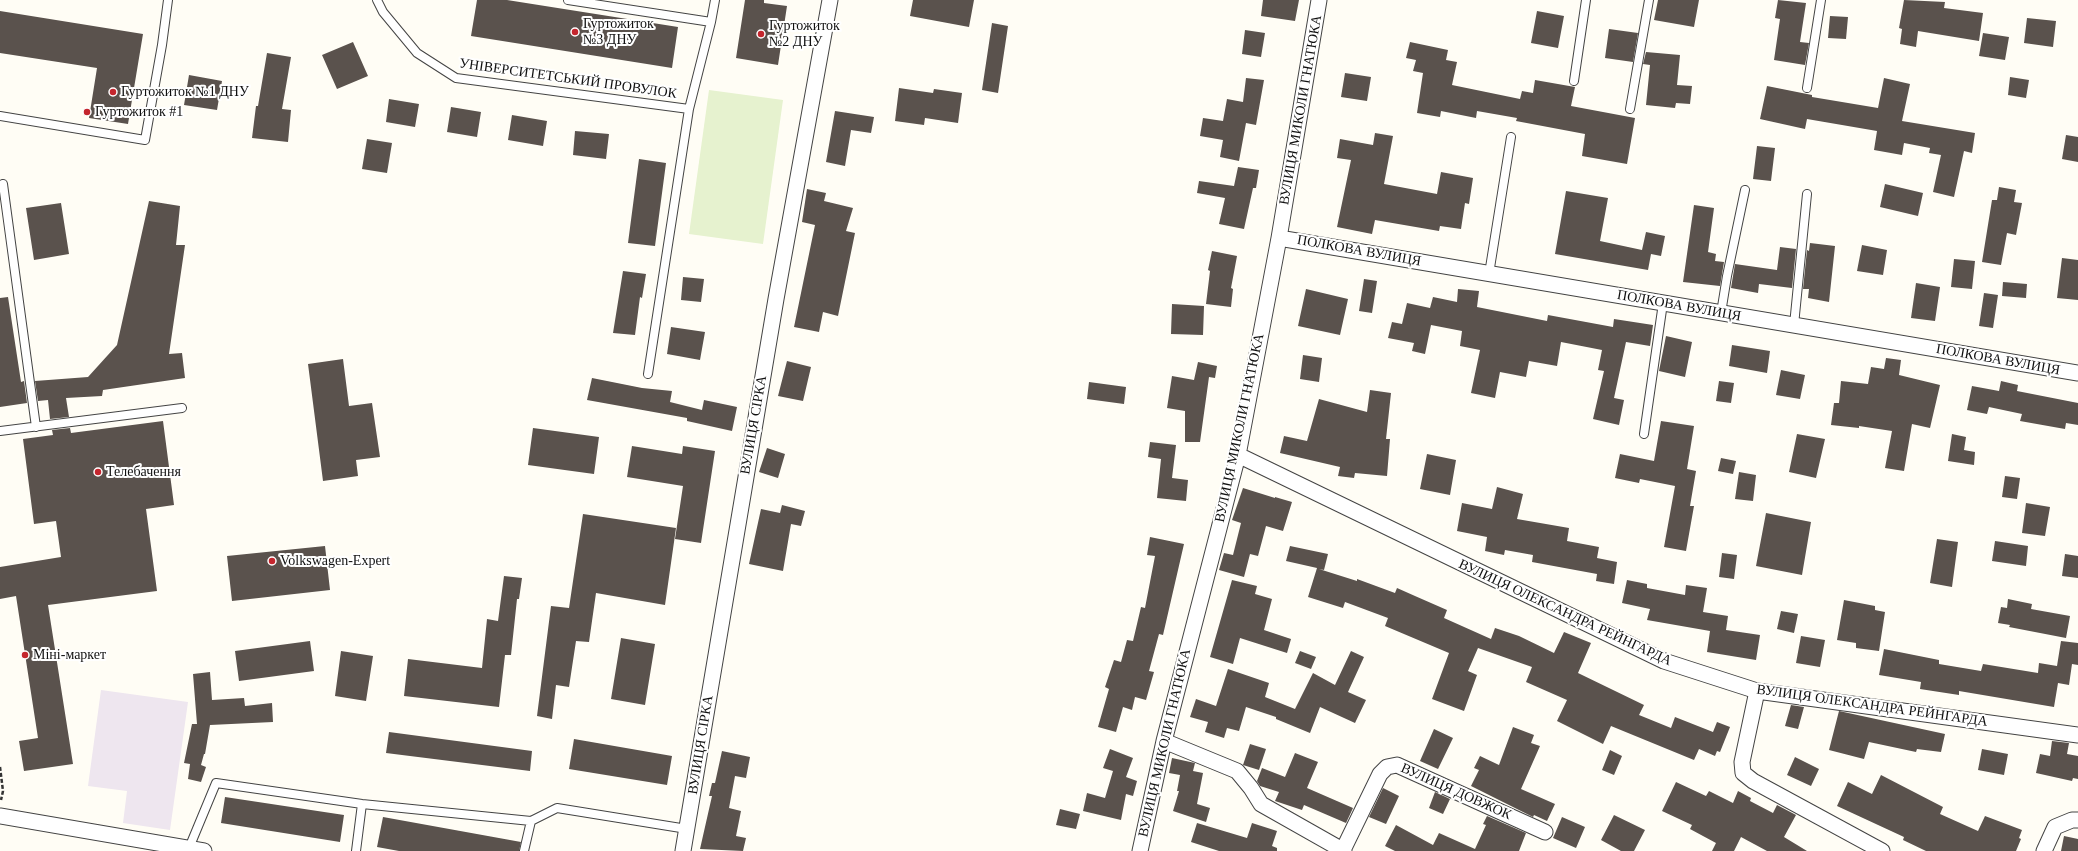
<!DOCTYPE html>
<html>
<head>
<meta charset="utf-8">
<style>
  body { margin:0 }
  canvas { display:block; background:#fffdf5 }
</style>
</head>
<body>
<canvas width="2078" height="851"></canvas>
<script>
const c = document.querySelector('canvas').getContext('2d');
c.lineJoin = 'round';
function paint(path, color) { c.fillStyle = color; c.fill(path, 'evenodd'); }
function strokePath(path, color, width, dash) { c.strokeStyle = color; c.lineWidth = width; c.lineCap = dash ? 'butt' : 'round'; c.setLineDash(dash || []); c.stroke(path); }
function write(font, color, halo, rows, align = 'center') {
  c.font = font + ' Georgia,serif'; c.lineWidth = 4; c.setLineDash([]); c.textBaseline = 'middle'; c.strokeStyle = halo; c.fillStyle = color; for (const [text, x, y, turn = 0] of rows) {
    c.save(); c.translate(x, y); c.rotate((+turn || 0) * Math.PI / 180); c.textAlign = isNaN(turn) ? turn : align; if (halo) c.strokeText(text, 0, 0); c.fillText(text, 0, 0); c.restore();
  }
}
paint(new Path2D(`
  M101,690L188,702L170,830L123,823L127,791L88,786Z`), '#eee6ef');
paint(new Path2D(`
  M709,90L783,100L763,244L689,234Z`), '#e6f2cf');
paint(new Path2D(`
  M477,0H507L678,27L672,68L471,36Z
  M745,0H764V3L787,6L778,65L736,58Z
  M913,0H974L969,27L910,16Z
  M1263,0H1299L1295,21L1261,16Z
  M1658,0H1699L1694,27L1654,20Z
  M1778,0L1806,3L1800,42L1809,43L1805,65L1774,60L1780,19L1775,18Z
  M1904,0L1945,2L1944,8L1983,13L1979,41L1918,31L1916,47L1900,44L1902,29L1899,28Z
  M0,11L143,34L128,124L89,118L97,68L0,53Z
  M1537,11L1564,16L1558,48L1531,43Z
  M1830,16L1848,17L1846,39L1828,38Z
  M2027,18L2056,21L2053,47L2024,43Z
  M992,23L1008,26L998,93L982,90Z
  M1609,29L1638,33L1633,62L1605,58Z
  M1245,30L1265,33L1261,57L1242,54Z
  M1983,33L2009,37L2005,60L1979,56Z
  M353,42L368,76L337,89L322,55Z
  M1410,42L1448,50L1446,60L1457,62L1452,85L1520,99L1522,91L1533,93L1535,80L1575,87L1571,106L1635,118L1627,164L1582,156L1585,134L1516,121L1517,118L1477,111L1476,118L1441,111L1440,117L1417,113L1423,73L1413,71L1416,60L1406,58Z
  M1646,52L1680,55L1677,85L1692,86L1690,104L1676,103L1675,108L1646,105L1650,65L1643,64Z
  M267,53L291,57L282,109L291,110L288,142L252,138L256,106H258Z
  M1345,73L1371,77L1367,101L1341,97Z
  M189,75L222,81L217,110L184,105Z
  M2010,77L2029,80L2026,98L2008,95Z
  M1246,78L1264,80L1256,125L1246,123L1239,161L1220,157L1223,140L1200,136L1203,118L1223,121L1227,99L1243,102Z
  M1884,78L1910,84L1902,121L1975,133L1972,153L1964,151L1954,197L1933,192L1941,155L1929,153L1930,148L1904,143L1902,155L1874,150L1877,131L1807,119L1805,129L1760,119L1767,86L1812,95V97L1878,108Z
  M899,88L933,93L934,89L962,93L958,123L925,118L924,125L895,121Z
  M389,99L419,104L415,127L386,122Z
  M451,107L481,112L477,137L447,132Z
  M835,111L874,117L871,133L851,130L845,166L826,162Z
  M512,115L547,121L543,146L508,140Z
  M575,131L609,134L606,159L573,155Z
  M1375,133L1393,136L1384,184L1437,194L1441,172L1473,178L1469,204L1465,203L1461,229L1440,226L1439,231L1375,220L1372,234L1337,227L1351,160L1337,158L1340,139L1373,145Z
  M2066,135L2078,137V162L2062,159Z
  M367,139L392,143L387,173L362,169Z
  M1757,146L1775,148L1771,181L1753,179Z
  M639,159L666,163L655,246L628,243Z
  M1238,167L1259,170L1256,188H1253L1244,229L1219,224L1225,198L1197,193L1199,181L1234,186Z
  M1885,184L1923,193L1918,216L1880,207Z
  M1999,187L2016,190L2014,202L2022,203L2016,235L2007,233L2001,265L1982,262L1992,200H1997Z
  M807,189L826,193L824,201L853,208L846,231L855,233L838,316L823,312L819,332L794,327L815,225L802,222Z
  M1566,191L1608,198L1600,241L1642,250L1646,232L1665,236L1661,256L1651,254L1648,270L1555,254Z
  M149,201L180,206L176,245H185L169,354L182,353L185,378L103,390L102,396L66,398L69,417L50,419L48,400L38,401L35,381L88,377L117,345Z
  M61,203L69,254L34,260L26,208Z
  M1694,205L1714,208L1708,252L1716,254L1715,261L1724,262L1720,286L1683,282Z
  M1810,243L1835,246L1829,302L1808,298L1809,289H1803L1807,250L1809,251Z
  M1862,245L1887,250L1883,275L1857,271Z
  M1780,247L1796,249L1792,288L1759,284L1758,293L1731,288L1735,264L1777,270Z
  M1212,251L1237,256L1231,288L1233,289L1231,307L1206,304L1210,271L1208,270Z
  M2062,258L2078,260V300L2057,298Z
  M1954,259L1975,261L1972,289L1951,287Z
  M623,271L646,274L642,298L640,297L635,335L613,333Z
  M683,277L704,279L701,302L681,300Z
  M1364,279L1377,281L1372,313L1359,311Z
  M2003,282L2027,284L2026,298L2002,296Z
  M1916,283L1940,287L1935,321L1911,318Z
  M1306,289L1348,299L1340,335L1298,326Z
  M1458,289L1479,291L1477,307L1547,321L1548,315L1613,327L1614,319L1653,325L1650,346L1626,342L1614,398L1624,400L1619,425L1593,419L1604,371L1598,370L1602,350L1561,342L1557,366L1529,361L1526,377L1500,372L1495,398L1471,393L1480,350L1460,346L1462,331L1431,325L1425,354L1412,351L1414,343L1388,338L1392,322L1402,324L1407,303L1430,308L1433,297L1457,302Z
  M1984,293L1998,295L1993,328L1979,326Z
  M8,297L21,382L24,381L27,403L0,407V298Z
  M1172,304L1204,306L1203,335L1171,334Z
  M671,327L705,332L700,360L667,354Z
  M1666,336L1692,342L1685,377L1659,371Z
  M1732,345L1770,351L1767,373L1729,366Z
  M1303,355L1322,358L1319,382L1300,379Z
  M1886,358L1901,360L1899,375L1940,385L1930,428L1912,424L1904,471L1885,468L1892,431L1859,426V428L1831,425L1834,403H1839L1841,381L1868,384L1871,367L1884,369Z
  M343,359L349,406L372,403L380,457L356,460L358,476L323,481L308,364Z
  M787,361L811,367L803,401L778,396Z
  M1198,362L1217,366L1215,378L1209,377L1200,442H1185V411L1167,408L1172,376L1194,380Z
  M1781,370L1805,375L1800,399L1776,395Z
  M592,378L642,388L672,391L670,402L702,410L704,400L737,407L732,431L687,421V418L587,400Z
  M1719,381L1734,383L1731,403L1716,401Z
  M2001,381L2018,385L2017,391L2078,403V425L2066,423L2065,429L2020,421L2022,414L1989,407L1987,414L1967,410L1972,386L1999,391Z
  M1089,382L1126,387L1124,404L1087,399Z
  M1370,390L1391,393L1386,439H1390L1387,476L1355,473L1354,478L1338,476L1340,467L1280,453L1284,436L1307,441L1319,399L1367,412Z
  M163,421L174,505L146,509L157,591L48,605L73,764L24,771L19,741L38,738L16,596L0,599V567L61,557L56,521L34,524L23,439L53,435L52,430L70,428L71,433Z
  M1661,421L1694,426L1687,469L1696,471L1690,506H1694L1686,551L1664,547L1675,486L1640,479L1639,483L1615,478L1620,454L1654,461Z
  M533,428L599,437L594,474L528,465Z
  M1797,434L1825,439L1816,478L1789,472Z
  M1952,434L1966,437L1964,450L1975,452L1974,465L1948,461Z
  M1150,442L1176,445L1172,478L1188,480L1186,501L1157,498L1161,459L1148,457Z
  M632,446L682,454L683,446L715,451L701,543L675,539L683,486L627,477Z
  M767,448L785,454L778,478L759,472Z
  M1427,454L1456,460L1450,495L1420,489Z
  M1721,458L1736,461L1733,474L1718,471Z
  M1739,472L1756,475L1753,501L1735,499Z
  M2005,476L2020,478L2017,499L2002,497Z
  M1497,487L1523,494L1517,519L1569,528L1567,541L1599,547L1597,558L1617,562L1614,584L1596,581L1597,574L1532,562L1533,555L1505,550L1504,555L1485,551L1487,537L1457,531L1462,503L1492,509Z
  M1243,488L1275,498V497L1292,502L1283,531L1266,526L1258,556L1250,554L1244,577L1219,570L1224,553L1233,555L1241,523L1232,520Z
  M2026,503L2050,507L2045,536L2022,533Z
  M782,505L805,511L801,526L791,524L783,571L749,564L761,509L780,513Z
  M1766,513L1811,522L1802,575L1756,566Z
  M583,514L676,528L665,605L596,593L589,642L576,641L569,687L556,685L552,719L537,716L551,606L569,608Z
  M1150,537L1184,544L1163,635L1159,634L1149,671L1154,672L1146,700L1135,697L1132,710L1123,707L1116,732L1098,727L1109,689L1105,687L1114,660L1121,662L1127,640L1133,641L1141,607L1145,608L1155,556L1147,555Z
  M1937,539L1958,542L1952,587L1930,583Z
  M1995,541L2028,546L2026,566L1992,561Z
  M325,546L330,590L232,601L227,556Z
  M1290,546L1328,554L1324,570L1319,569L1357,581V579L1395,593L1397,588L1415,596L1447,610L1444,618L1491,639L1495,628L1519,636L1554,653L1564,632L1591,643L1578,673L1644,705L1639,715L1671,728L1675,717L1713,732L1717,722L1730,727L1720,752L1717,751L1715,756L1699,749L1694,760L1611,726L1603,744L1557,721L1567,700L1526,682L1532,667L1478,648L1468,671L1477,675L1464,711L1432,699L1449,653L1385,626L1388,618L1345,602L1343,608L1308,597L1317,568L1286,561Z
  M1722,553L1737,555L1734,579L1719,577Z
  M2065,554L2078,556V578L2062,576Z
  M504,576L522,578L519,599H517L511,655H505L499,707L404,696L408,659L482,668L487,619L498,621Z
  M1232,580L1257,586L1255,594L1272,599L1264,630L1291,639L1287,653L1240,638L1233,664L1210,657Z
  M1627,580L1647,584V588L1685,595L1686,585L1707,588L1703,612L1728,616L1726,630L1760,635L1756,660L1707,652L1710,631L1647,620L1650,609L1622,603Z
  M2008,599L2032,604L2031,609L2070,616L2066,638L2009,627L2010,625L1998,623L2001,607L2007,608Z
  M1844,600L1875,606V610L1885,612L1879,651L1856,648V643L1837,640Z
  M1781,611L1798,614L1794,633L1777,629Z
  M1801,636L1825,640L1820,667L1796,663Z
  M621,638L655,644L645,705L611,699Z
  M310,641L314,671L239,681L235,651Z
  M2061,641L2078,643V665L2072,664L2069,685L2058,683L2054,707L1959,691V695L1920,689L1921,682L1879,675L1884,649L1939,660V664L1981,671L1983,664L2038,673L2039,663L2057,666Z
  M341,651L373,656L366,701L335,696Z
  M1300,651L1316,657L1311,669L1295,663Z
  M1351,651L1364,657L1348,692L1366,700L1355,723L1320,707L1310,733L1276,719V717L1246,707L1239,731L1227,728L1224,738L1205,732L1208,722L1190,717L1196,699L1216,706L1228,669L1269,683L1265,697L1295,709L1313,673L1335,685Z
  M210,672L212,700L244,698L245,706L272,703L273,722L210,725L205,754H204L201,765L206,767L201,782L188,779L190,764L184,763L192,724H197L193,674Z
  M1791,705L1804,707L1798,729L1785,726Z
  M1839,711L1945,734L1941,752L1917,749L1916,752L1869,742L1864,759L1829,750Z
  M1513,727L1534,735L1531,743L1540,746L1521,789L1555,804L1547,821L1534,815L1533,817L1471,786L1479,770L1474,768L1480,756L1499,765Z
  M1434,729L1453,738L1438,769L1420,761Z
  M389,732L532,751L530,771L386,753Z
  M574,739L672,756L667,785L569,769Z
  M2052,741L2069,743L2067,754L2078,756V779L2073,778L2072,781L2036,773L2040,754L2050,756Z
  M1250,744L1266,749L1259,770L1243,765Z
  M1110,749L1133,758L1126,777L1137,781L1133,796L1126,794L1121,820L1083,811L1087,793L1105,798L1113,771L1103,768Z
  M1982,749L2008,754L2004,775L1978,770Z
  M1610,750L1622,756L1614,775L1602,770Z
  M722,751L750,757L746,778L735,776L729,808L741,811L736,836L746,838L743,851L700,849L712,796H709L712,783H715Z
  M1295,753L1318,762L1307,788L1353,808L1346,823L1304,805L1302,810L1275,801L1279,792L1260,786L1257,781L1262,768L1285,777Z
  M1795,757L1819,769L1811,786L1787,775Z
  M1172,758L1195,763L1193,771L1203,773L1197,804L1210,808L1206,822L1173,811L1179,791H1177L1180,775L1169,773Z
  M1881,775L1943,807L1940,814L1978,831L1985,816L2022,830L2019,838L2021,839L2016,851H1926L1903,840L1904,837L1837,806L1848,782L1872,794Z
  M1676,782L1706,796L1709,791L1733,803L1738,791L1751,798L1750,801L1773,813L1777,805L1796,815L1784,837L1807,851H1767L1741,837L1734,851H1712L1716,843L1690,829L1692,825L1662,811Z
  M1383,788L1399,796L1386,824L1369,817Z
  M1435,792L1450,799L1443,814L1429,808Z
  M225,797L344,815L340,842L221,823Z
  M1060,809L1080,814L1076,829L1056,825Z
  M1614,815L1645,830L1634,851H1621L1601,840Z
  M1487,816L1526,833L1519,851H1395L1385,846L1396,825L1433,845L1439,833L1475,849L1486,825L1483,824Z
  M383,817L521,842L519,851H399L377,847Z
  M1562,817L1585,827L1576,848L1553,838Z
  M1197,823L1247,838L1252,823L1277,831L1272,846L1277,848V851H1219L1191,842Z
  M2064,836L2078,839V851H2061Z`), '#5a524d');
const service = new Path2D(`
  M377,0L383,12L417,53L456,78L689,109L648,374
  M568,0L711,22L715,0
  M1574,81L1586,0
  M1807,88L1821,0
  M689,109L711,22
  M1630,109L1649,0
  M0,116L145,140L162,45L168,0
  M3,184L36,427
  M1489,274L1511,137
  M1721,313L1727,276L1745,190
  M1794,325L1807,194
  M0,431L182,408
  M1644,434L1663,303
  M531,821L557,808L687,829
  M189,848L216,783L362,804L531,821L524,851
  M356,851L362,804`);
const minor = new Path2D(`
  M1279,238L2078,373
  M1238,455L1664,661L1757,691L2078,735
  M1757,691L1742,762L1743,773L1753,781L1882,851
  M1164,741L1237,771L1251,788L1261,804L1344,851
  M0,816L204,851
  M1343,850L1380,774L1387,767L1397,765L1545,832
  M683,851L776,299L830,0
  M1140,851L1164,741L1238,455L1279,238L1319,0
  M2044,851L2055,827L2072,820H2078`);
strokePath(service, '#444', 10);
strokePath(minor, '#444', 17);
strokePath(new Path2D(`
  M0,767L3,791L1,800`), '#333', 2.5, [4, 2]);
strokePath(service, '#fff', 8);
strokePath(minor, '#fff', 15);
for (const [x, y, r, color] of [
  [575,32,4,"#c4262e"],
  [761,34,4,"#c4262e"],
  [113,92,4,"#c4262e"],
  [87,112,4,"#c4262e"],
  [98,472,4,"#c4262e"],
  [272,561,4,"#c4262e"],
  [25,655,4,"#c4262e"]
]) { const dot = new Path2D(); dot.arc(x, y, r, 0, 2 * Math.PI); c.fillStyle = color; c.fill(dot); strokePath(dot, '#fff', 1.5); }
write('14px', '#111', '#fff', [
  ["Гуртожиток",583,24],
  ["№3 ДНУ",583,40],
  ["Гуртожиток",769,26],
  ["№2 ДНУ",769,42],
  ["Гуртожиток №1 ДНУ",121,92],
  ["Гуртожиток #1",95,112],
  ["Телебачення",106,472],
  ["Volkswagen-Expert",280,561],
  ["Міні-маркет",33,655]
], 'left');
write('14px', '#111', '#fff', [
  ["УНІВЕРСИТЕТСЬКИЙ ПРОВУЛОК",568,79,8],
  ["ВУЛИЦЯ МИКОЛИ ГНАТЮКА",1301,110,-80],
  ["ПОЛКОВА ВУЛИЦЯ",1359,251,10],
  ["ПОЛКОВА ВУЛИЦЯ",1679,306,10],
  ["ПОЛКОВА ВУЛИЦЯ",1998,360,10],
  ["ВУЛИЦЯ СІРКА",754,425,-80],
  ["ВУЛИЦЯ МИКОЛИ ГНАТЮКА",1240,428,-78],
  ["ВУЛИЦЯ ОЛЕКСАНДРА РЕЙНГАРДА",1565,613,25],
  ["ВУЛИЦЯ ОЛЕКСАНДРА РЕЙНГАРДА",1872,706,8],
  ["ВУЛИЦЯ МИКОЛИ ГНАТЮКА",1165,743,-77],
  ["ВУЛИЦЯ СІРКА",701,745,-81],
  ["ВУЛИЦЯ ДОВЖОК",1456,792,24]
]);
</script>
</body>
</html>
